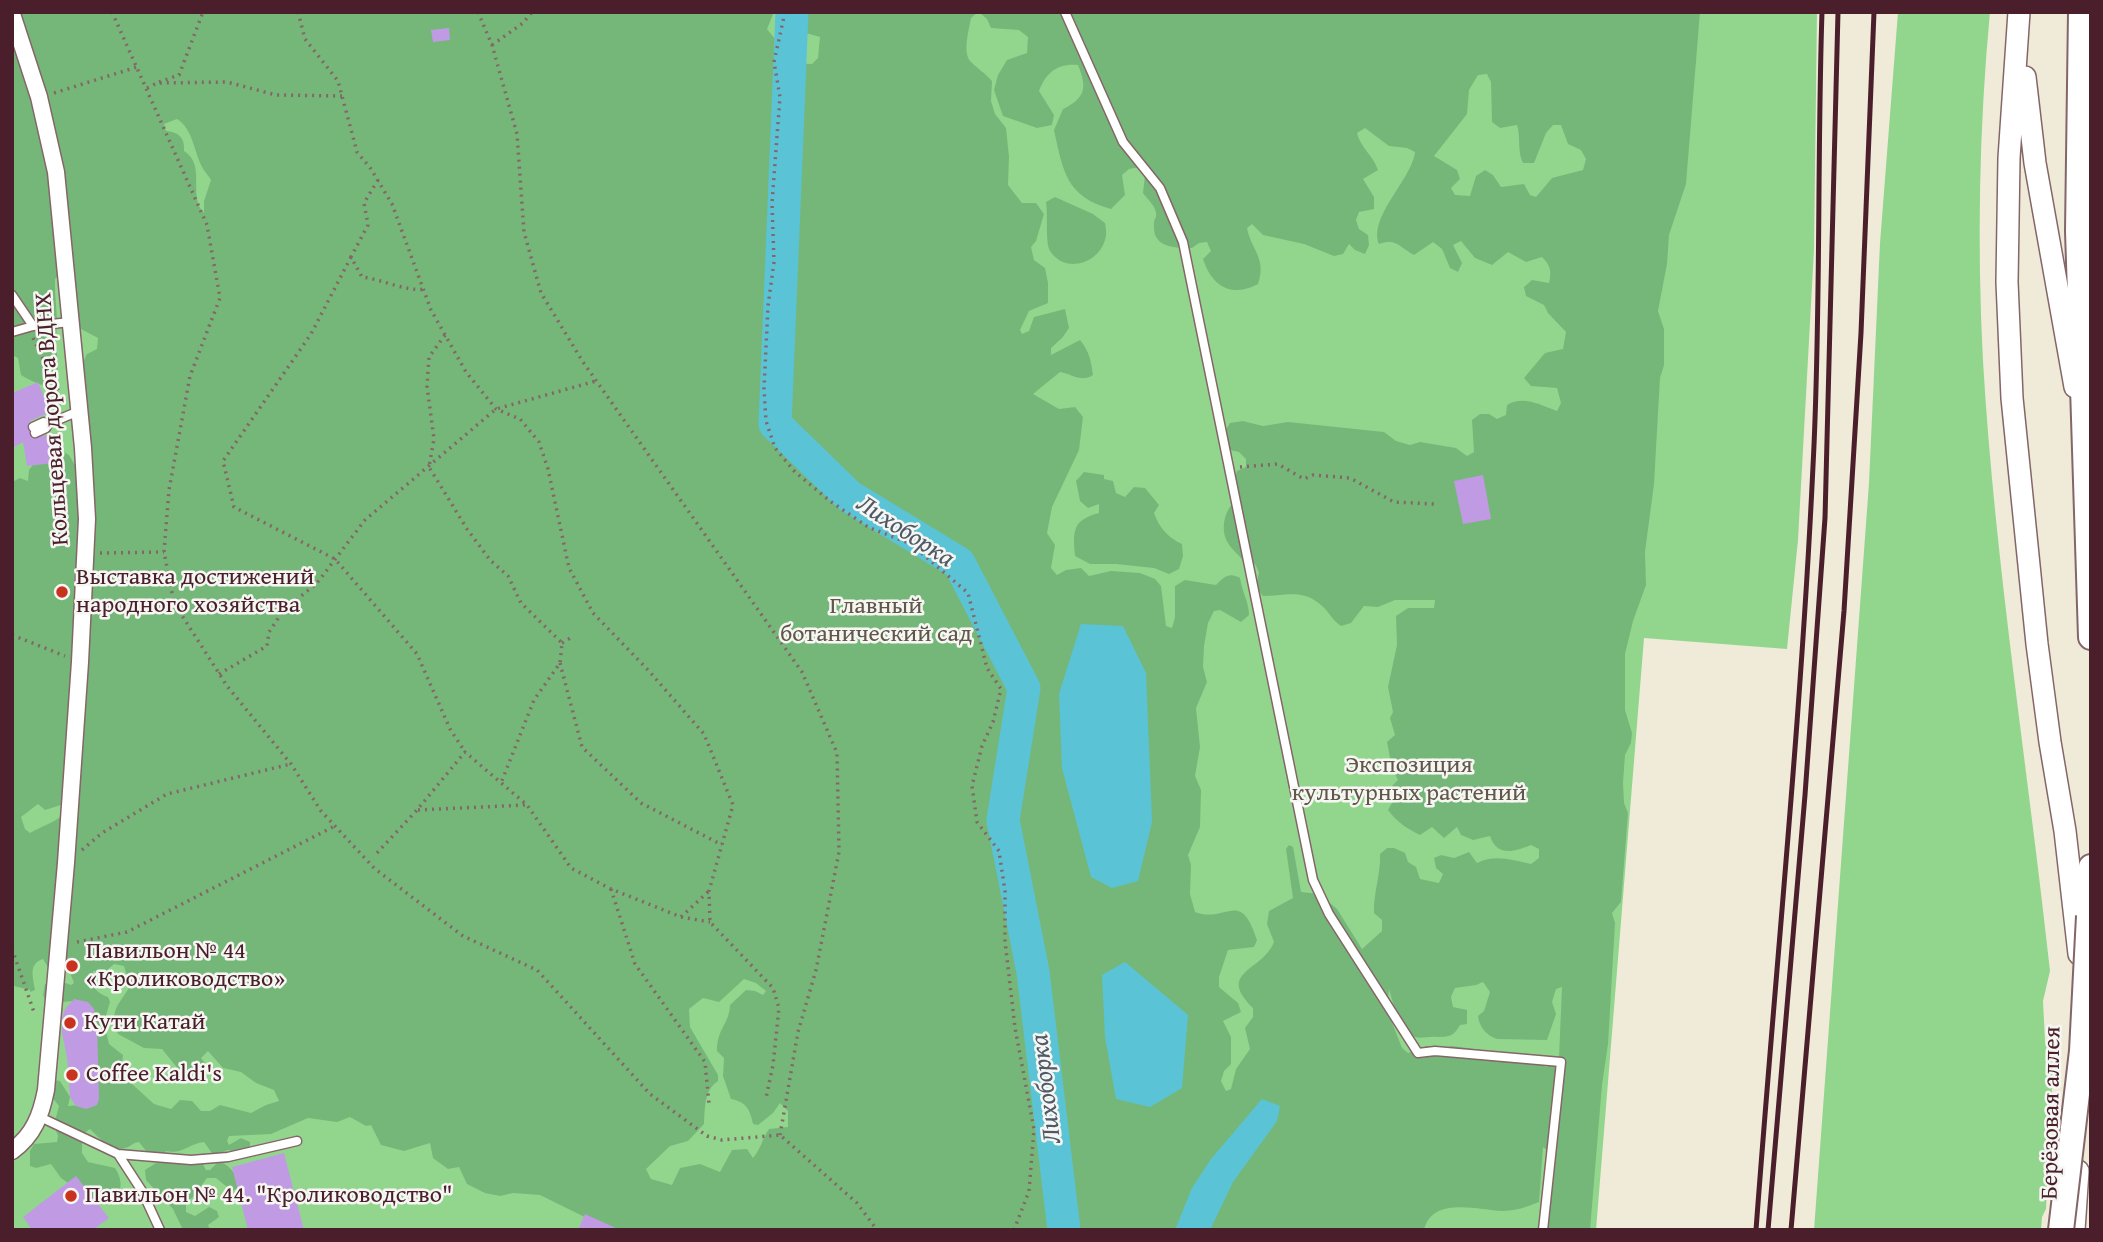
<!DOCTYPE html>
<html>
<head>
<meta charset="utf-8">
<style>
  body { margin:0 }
  #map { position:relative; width:2103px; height:1242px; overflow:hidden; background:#efebd8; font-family:"Gentium Book Plus",serif }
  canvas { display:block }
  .frame { position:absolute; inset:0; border:14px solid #4a1f2b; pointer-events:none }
</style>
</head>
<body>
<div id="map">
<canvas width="2103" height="1242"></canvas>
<div class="frame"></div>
</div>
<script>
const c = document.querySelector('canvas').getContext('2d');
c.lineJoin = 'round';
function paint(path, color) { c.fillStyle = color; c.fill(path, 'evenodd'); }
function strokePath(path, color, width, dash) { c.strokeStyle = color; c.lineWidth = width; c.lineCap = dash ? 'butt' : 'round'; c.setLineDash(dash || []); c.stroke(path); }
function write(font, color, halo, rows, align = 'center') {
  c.font = font + ' "Gentium Book Plus",serif'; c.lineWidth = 5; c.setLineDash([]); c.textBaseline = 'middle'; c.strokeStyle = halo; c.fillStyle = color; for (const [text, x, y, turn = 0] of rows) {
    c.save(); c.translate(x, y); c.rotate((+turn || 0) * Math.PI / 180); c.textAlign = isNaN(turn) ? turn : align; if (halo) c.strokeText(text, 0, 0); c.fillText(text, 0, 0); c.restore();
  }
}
paint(new Path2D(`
  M12,12H1817L1814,250L1798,540L1787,649L1644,638L1596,1230H12Z
  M1898,12H1990C1979,127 1977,246 1983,361C1995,565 2028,768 2050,971L2043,1001L2045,1041L2053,1067L2046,1209L2042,1217L2041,1230H1814L1869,483L1880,243Z`), '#92d68e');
paint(new Path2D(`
  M12,12H774L767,29C780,46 783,43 779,67L783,72L791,63L812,64L818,58L820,37L806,33L801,12H978L971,18C969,30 962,53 971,62C978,69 985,73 992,81L991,101L995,114L1006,128L1009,157L1008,185L1022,203H1036L1044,214L1036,241L1031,247L1034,260L1045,268L1048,283V303L1029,311L1020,330L1022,334L1029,331L1034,317L1065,309L1069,328L1062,338L1051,348V355L1080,340C1089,351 1091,360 1093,375C1082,383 1072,374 1060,372L1033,394L1059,409L1075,407L1083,417L1079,450L1052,507L1047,533L1055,545L1051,568L1057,575L1066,570L1081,568L1089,576L1111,571L1140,573L1155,579L1161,586L1166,626L1172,628L1175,617V586L1185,580L1216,585C1224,577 1229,572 1240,578C1242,592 1249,602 1249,615L1241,622L1220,610L1214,611L1208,623L1204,646L1203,667L1207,682L1196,708L1200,747L1195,776L1201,790L1200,827L1188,855L1191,865L1190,894L1195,912C1227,924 1240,887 1257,940L1254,947L1228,950L1219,977V987L1238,1003L1241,1012L1223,1021L1231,1037V1064L1224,1071L1221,1081L1226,1091L1231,1089L1236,1069L1250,1049L1245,1028L1253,1017V1008C1216,971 1262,972 1274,942L1267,924L1269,911L1293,898L1286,849L1289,845L1293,847L1301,892L1319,894L1337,909L1362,949L1382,931V920L1374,913C1373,894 1381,874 1380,854L1387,848H1394L1405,853L1408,862L1416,867L1420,879L1439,883L1443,874L1436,868L1434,858L1441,855L1454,858L1469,852L1477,863C1495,854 1512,860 1531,864L1539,858V849L1531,845C1514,852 1497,857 1490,836L1473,840L1461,835L1457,827L1444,838L1432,827L1420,835C1406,828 1397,822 1388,810L1393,801L1390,788L1398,780L1392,768L1387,742L1395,735L1390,718L1393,712L1388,687L1397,645L1396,616L1408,608H1434L1435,600H1395L1378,607L1364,606L1351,623L1341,626C1332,620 1330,613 1322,606C1303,588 1285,596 1263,596L1256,587L1259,572L1255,564L1245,565C1241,555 1233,552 1228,543C1220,530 1224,511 1235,501L1234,482L1237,471L1246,467V459L1239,452L1229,450L1225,431L1230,423L1243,421L1263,426L1288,422L1384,432L1396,441L1410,445L1420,442L1456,448L1467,456L1474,452L1472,420L1480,414H1489L1497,419L1506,415L1507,405C1523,395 1541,405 1557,411L1561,403L1557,388L1531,386L1524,378L1545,353L1563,349L1566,332L1548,313L1544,305L1526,296L1524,287L1532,280L1549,283C1552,271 1550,265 1542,257L1526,262L1508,252L1492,265L1475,258L1461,241L1453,245L1462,263L1458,272L1450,268L1442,249L1433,242L1414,255C1399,247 1397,238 1379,244C1368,217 1412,179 1415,152L1407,148L1389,146L1365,128L1357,133C1360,147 1373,155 1378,170L1363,179L1374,197V209L1359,212L1356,220L1359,229L1368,235L1369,245L1365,254L1355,250L1349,244L1343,254L1334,256L1304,244L1263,235L1252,224L1247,228C1251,250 1267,258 1258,284C1232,298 1212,287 1203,259L1211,251L1207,242L1199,243L1192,248C1175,248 1152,248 1154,224C1154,217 1157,219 1156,213C1155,205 1147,199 1143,193L1145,175L1140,167L1129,169L1122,175L1125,195L1111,209C1066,197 1063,171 1054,130L1063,109C1086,98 1087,87 1078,65C1057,63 1046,73 1039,91L1054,115L1052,125L1037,128L1003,116L994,90L998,75L1007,60L1027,53L1028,37L1019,30L991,28L987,19L979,12H1700L1686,184L1669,235L1667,264L1658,311L1664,329V365L1660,378L1654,484L1645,552L1646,585L1633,621L1625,654V710L1632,733L1631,743L1625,755L1623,783L1624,803L1628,813L1621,902L1612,913L1615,923L1608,1044L1602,1085L1590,1230H1538L1545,1197L1544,1174L1550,1153L1543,1147L1539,1202C1527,1207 1515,1211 1502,1211C1478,1210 1432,1196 1424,1230H611L540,1195L513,1193L500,1196L485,1193L467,1184L459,1167L448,1169L433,1158L430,1143L404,1151L381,1145L371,1125L366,1126L350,1117L337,1122L308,1118L271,1134L229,1136L227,1141L229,1145L241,1138L250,1142V1146L240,1152L227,1150L214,1156L204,1142C190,1143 182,1155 166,1151L160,1156L151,1157L139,1142C135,1142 132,1145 128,1147C114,1154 99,1138 90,1129L82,1135V1153L88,1162L115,1168C127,1187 119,1200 99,1205L61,1178L51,1164L36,1168L30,1166V1151L34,1144L57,1142L58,1136L54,1125L59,1106L48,1092L54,1080L60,1081L70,1097L68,1106L80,1105L74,1001L47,1003L43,995L45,984L60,981L71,985L74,983L69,970L60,974L49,969L43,959C28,964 33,977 35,990L30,992V990L14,986L12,980V482L20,478L28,481L29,470L49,444L69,455L80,474L88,471L93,462C88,444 80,428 68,414C79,390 90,394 82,364L87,354L97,349L98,338L81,329L76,322L60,274L55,279V285C55,298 57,311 57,324C57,329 56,335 56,340C58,374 67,402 21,375L18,358L12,355ZM1487,74L1491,82L1492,122L1500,128L1517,125C1521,138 1517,151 1523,163H1534L1546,133L1553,125H1561L1568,144L1581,150L1586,159L1583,170L1552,178L1536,197L1530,195L1524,184L1501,187L1493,175L1485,170L1476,176L1470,196L1455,195L1451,188L1460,179L1457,170L1434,156L1467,114L1469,90L1478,75ZM177,119C192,128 194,150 201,165C203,170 208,175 211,180L204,201V213C187,196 207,165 184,151C185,138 179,132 166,131L164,124ZM38,804L45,810L64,804L65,813C56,822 42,826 30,833L25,829L21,817ZM114,964L124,966L130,986C118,1007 109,1009 118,1034L144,1048L162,1049L183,1075L204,1074L206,1064L201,1058L208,1051L223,1068L241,1072L256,1083L274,1090L279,1101L266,1105L251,1113L220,1105L210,1111H201L192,1101L180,1100L171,1109L154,1104L132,1084L116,1074L114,1068L122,1063L123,1055L109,1044L104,1022L110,1002L108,997C94,992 91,985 93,971L105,972ZM744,979L756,983L766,991L763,995L755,991L746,990L730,1005C729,1025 717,1028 717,1051L724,1058L723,1076L731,1099C746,1102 750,1109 753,1124L758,1125L773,1113L780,1103L788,1111V1127L769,1129C762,1139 761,1149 753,1158L747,1149L732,1150L720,1172L700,1164L680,1168L672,1185L651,1179L646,1169L670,1146L688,1141L704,1124C705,1108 704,1090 718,1081V1075L690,1027L689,1009L703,998L719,1002ZM1483,982L1490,992L1484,1011L1478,1016C1479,1027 1487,1036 1497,1039L1547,1040L1556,1014L1552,1002L1556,989L1562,987L1559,1057L1553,1064L1546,1067L1534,1057L1452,1046L1437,1049L1427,1046L1408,1053L1402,1048L1387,1010L1389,989C1393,1003 1400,1031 1415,1037C1421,1039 1430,1036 1437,1037C1449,1037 1454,1036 1460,1025L1467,1024V1010L1453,1007L1451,997L1455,988L1476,985Z
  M1055,197L1093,214L1105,223C1106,228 1107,235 1105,240C1098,264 1065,274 1050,251C1045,243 1048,214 1046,202Z
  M1084,472L1104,475V479L1113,481L1116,493L1125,497L1134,487L1145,488L1159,505L1154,513C1159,527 1168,538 1182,544L1183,556L1179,569L1169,574L1154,568L1116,564H1090L1075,556C1073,531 1072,520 1099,513V504L1088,508L1080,501L1076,481Z
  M183,1157L200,1159L206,1170H210L219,1161C231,1166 237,1176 242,1186L232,1191L216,1178H207L192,1198L186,1202V1212L195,1216L209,1207L217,1211L219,1217L208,1225L210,1230H183L173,1209L146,1180L145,1170L156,1163Z`), '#75b779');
paint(new Path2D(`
  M1081,624L1123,626L1146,673L1152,822L1138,881L1112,888L1091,877L1062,768L1059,694Z
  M1125,962L1188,1015L1182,1088L1150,1107L1116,1099L1105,1037L1102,975Z
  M1262,1099L1280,1106L1277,1121L1233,1182L1210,1230H1175L1192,1188L1211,1159Z`), '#5ac4d6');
strokePath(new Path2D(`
  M792,12L775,424L849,496L959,563L1024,688L1003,820L1033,972L1064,1230`), '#5ac4d6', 33);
paint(new Path2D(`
  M449,28L450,40L433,42L431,30Z
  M38,382L48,407L45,408L48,413L30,421L37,436L51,435L52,443L60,442L62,462L27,466L23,442L14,447L12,443V393Z
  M1483,475L1491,519L1463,524L1454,481Z
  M74,999L88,1002L94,1009L97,1022L99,1099L97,1105L86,1109L76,1106L70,1097L67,1058L62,1033V1018L65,1009Z
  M284,1153L304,1230H248L232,1167Z
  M76,1176L109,1218L93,1230H32L23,1217Z
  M585,1214L620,1230H578Z`), '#c09be4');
const lane = new Path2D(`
  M1065,12L1123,142L1160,188L1183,242L1313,880L1329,914L1418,1053L1435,1051L1561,1062L1543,1230
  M12,295L33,326
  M12,332L33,326L70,322
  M48,424L79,411
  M33,427L44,422L48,424L46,428L35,433
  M40,1117L118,1154L142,1191L160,1230
  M118,1154L191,1160L228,1157L297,1141`);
const street = new Path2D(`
  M12,14L39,97L56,172L83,448L87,519L80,662L66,863L46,1090C41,1115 34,1135 12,1151`);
const secondary = new Path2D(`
  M2019,12L2009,158L2007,282L2012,398L2037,644L2050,742L2065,831L2079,954
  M2025,77L2035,163L2075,387
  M2074,1230L2078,1171`);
const primary = new Path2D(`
  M2081,12L2078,231L2091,637
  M2089,916L2091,867`);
strokePath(lane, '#846668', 11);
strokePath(street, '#846668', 19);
strokePath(secondary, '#846668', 24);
strokePath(primary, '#846668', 28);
strokePath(new Path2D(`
  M112,12L207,225L220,298L190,376L169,490L164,552L174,603L227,686L291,764L321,811L374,868L463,936L537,970L650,1094L707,1136L722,1140L780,1135L857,1203L877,1230
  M298,12L305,39L338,81L357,152L371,169L392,204L431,310L466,372L496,409L520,419L539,442L548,469L569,568L593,613L648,670L704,734L733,805L709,891L710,922L773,988L779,1008L773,1065L766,1098
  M478,12L492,45L517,134L524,232L541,293L583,362L802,672L837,753L839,852L816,970L798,1032L780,1135
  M785,12L774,62L780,97L772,203L774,262L768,306L764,389L766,421L775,448L795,472L830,501L868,527L911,544L968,593L987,668L1001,689L993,722L982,746L972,786L977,822L999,851L1005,891V941L1015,1028L1034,1129L1029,1191L1014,1230
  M492,45L523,23L532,12
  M159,82L179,75L203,12
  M147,88L157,83L227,82L276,95L342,96
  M54,93L137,67
  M378,180L364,203L368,225L351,257L362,277C381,279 407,292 424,289
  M351,257L311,334L223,461L234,507L335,559L417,654L450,729L465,752
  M445,335L429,357L427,386L434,439L429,467L467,529L490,560L508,576L521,603L562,643L560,663L534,700L501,783
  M33,338L60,394
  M1240,467L1278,464L1304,479L1313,475L1350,478L1394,502L1434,504
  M100,553L164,552
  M12,635L65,656
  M562,643L572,637
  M560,663L582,747L641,803L722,845
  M219,674L267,646L269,632L283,611L317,583L365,520L496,409L596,381
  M418,810L525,805
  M82,850L102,833L167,794L291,764
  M377,853L417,810L465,752L527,805L571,868L611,889L681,917L710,922
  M611,889L635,964L705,1062L709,1104
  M681,917L709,891
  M77,942L127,932L335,826
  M12,949L35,1015`), '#846668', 3.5, [2, 5]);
strokePath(lane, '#fff', 8);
strokePath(street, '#fff', 16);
strokePath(secondary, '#fff', 21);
strokePath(primary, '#fff', 24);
strokePath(new Path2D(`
  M1756,1230C1775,975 1801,721 1813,466C1821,315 1817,163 1822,12
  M1768,1230L1805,795L1825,518L1838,12
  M1791,1230L1844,611L1861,333L1874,12`), '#4a1f2b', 5);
const primaryBridge = new Path2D(`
  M2061,1230L2082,1051L2089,916`);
strokePath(primaryBridge, '#846668', 28, []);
strokePath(primaryBridge, '#fff', 24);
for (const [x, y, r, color] of [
  [62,592,7,"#c8321e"],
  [72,966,7,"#c8321e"],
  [70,1023,7,"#c8321e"],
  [72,1075,7,"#c8321e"],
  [71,1196,7,"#c8321e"]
]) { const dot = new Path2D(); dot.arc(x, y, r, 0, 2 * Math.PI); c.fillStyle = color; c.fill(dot); strokePath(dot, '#f6f6f2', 2.5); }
write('24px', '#4a1f2b', '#f6f6f2', [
  ["Кольцевая дорога ВДНХ",53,419,-94],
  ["Берёзовая аллея",2052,1113,-89]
]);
write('24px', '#4a1f2b', '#f6f6f2', [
  ["Выставка достижений",76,578],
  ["народного хозяйства",76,606],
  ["Павильон № 44",86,952],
  ["«Кролиководство»",86,980],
  ["Кути Катай",84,1023],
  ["Coffee Kaldi's",86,1075],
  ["Павильон № 44. \"Кролиководство\"",85,1196]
], 'left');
write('24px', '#605649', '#f6f6f2', [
  ["Главный",876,607],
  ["ботанический сад",876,635],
  ["Экспозиция",1409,766],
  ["культурных растений",1409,794]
]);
write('italic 26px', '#505967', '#f6f6f2', [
  ["Лихоборка",905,532,33],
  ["Лихоборка",1047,1089,-97]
]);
</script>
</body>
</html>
